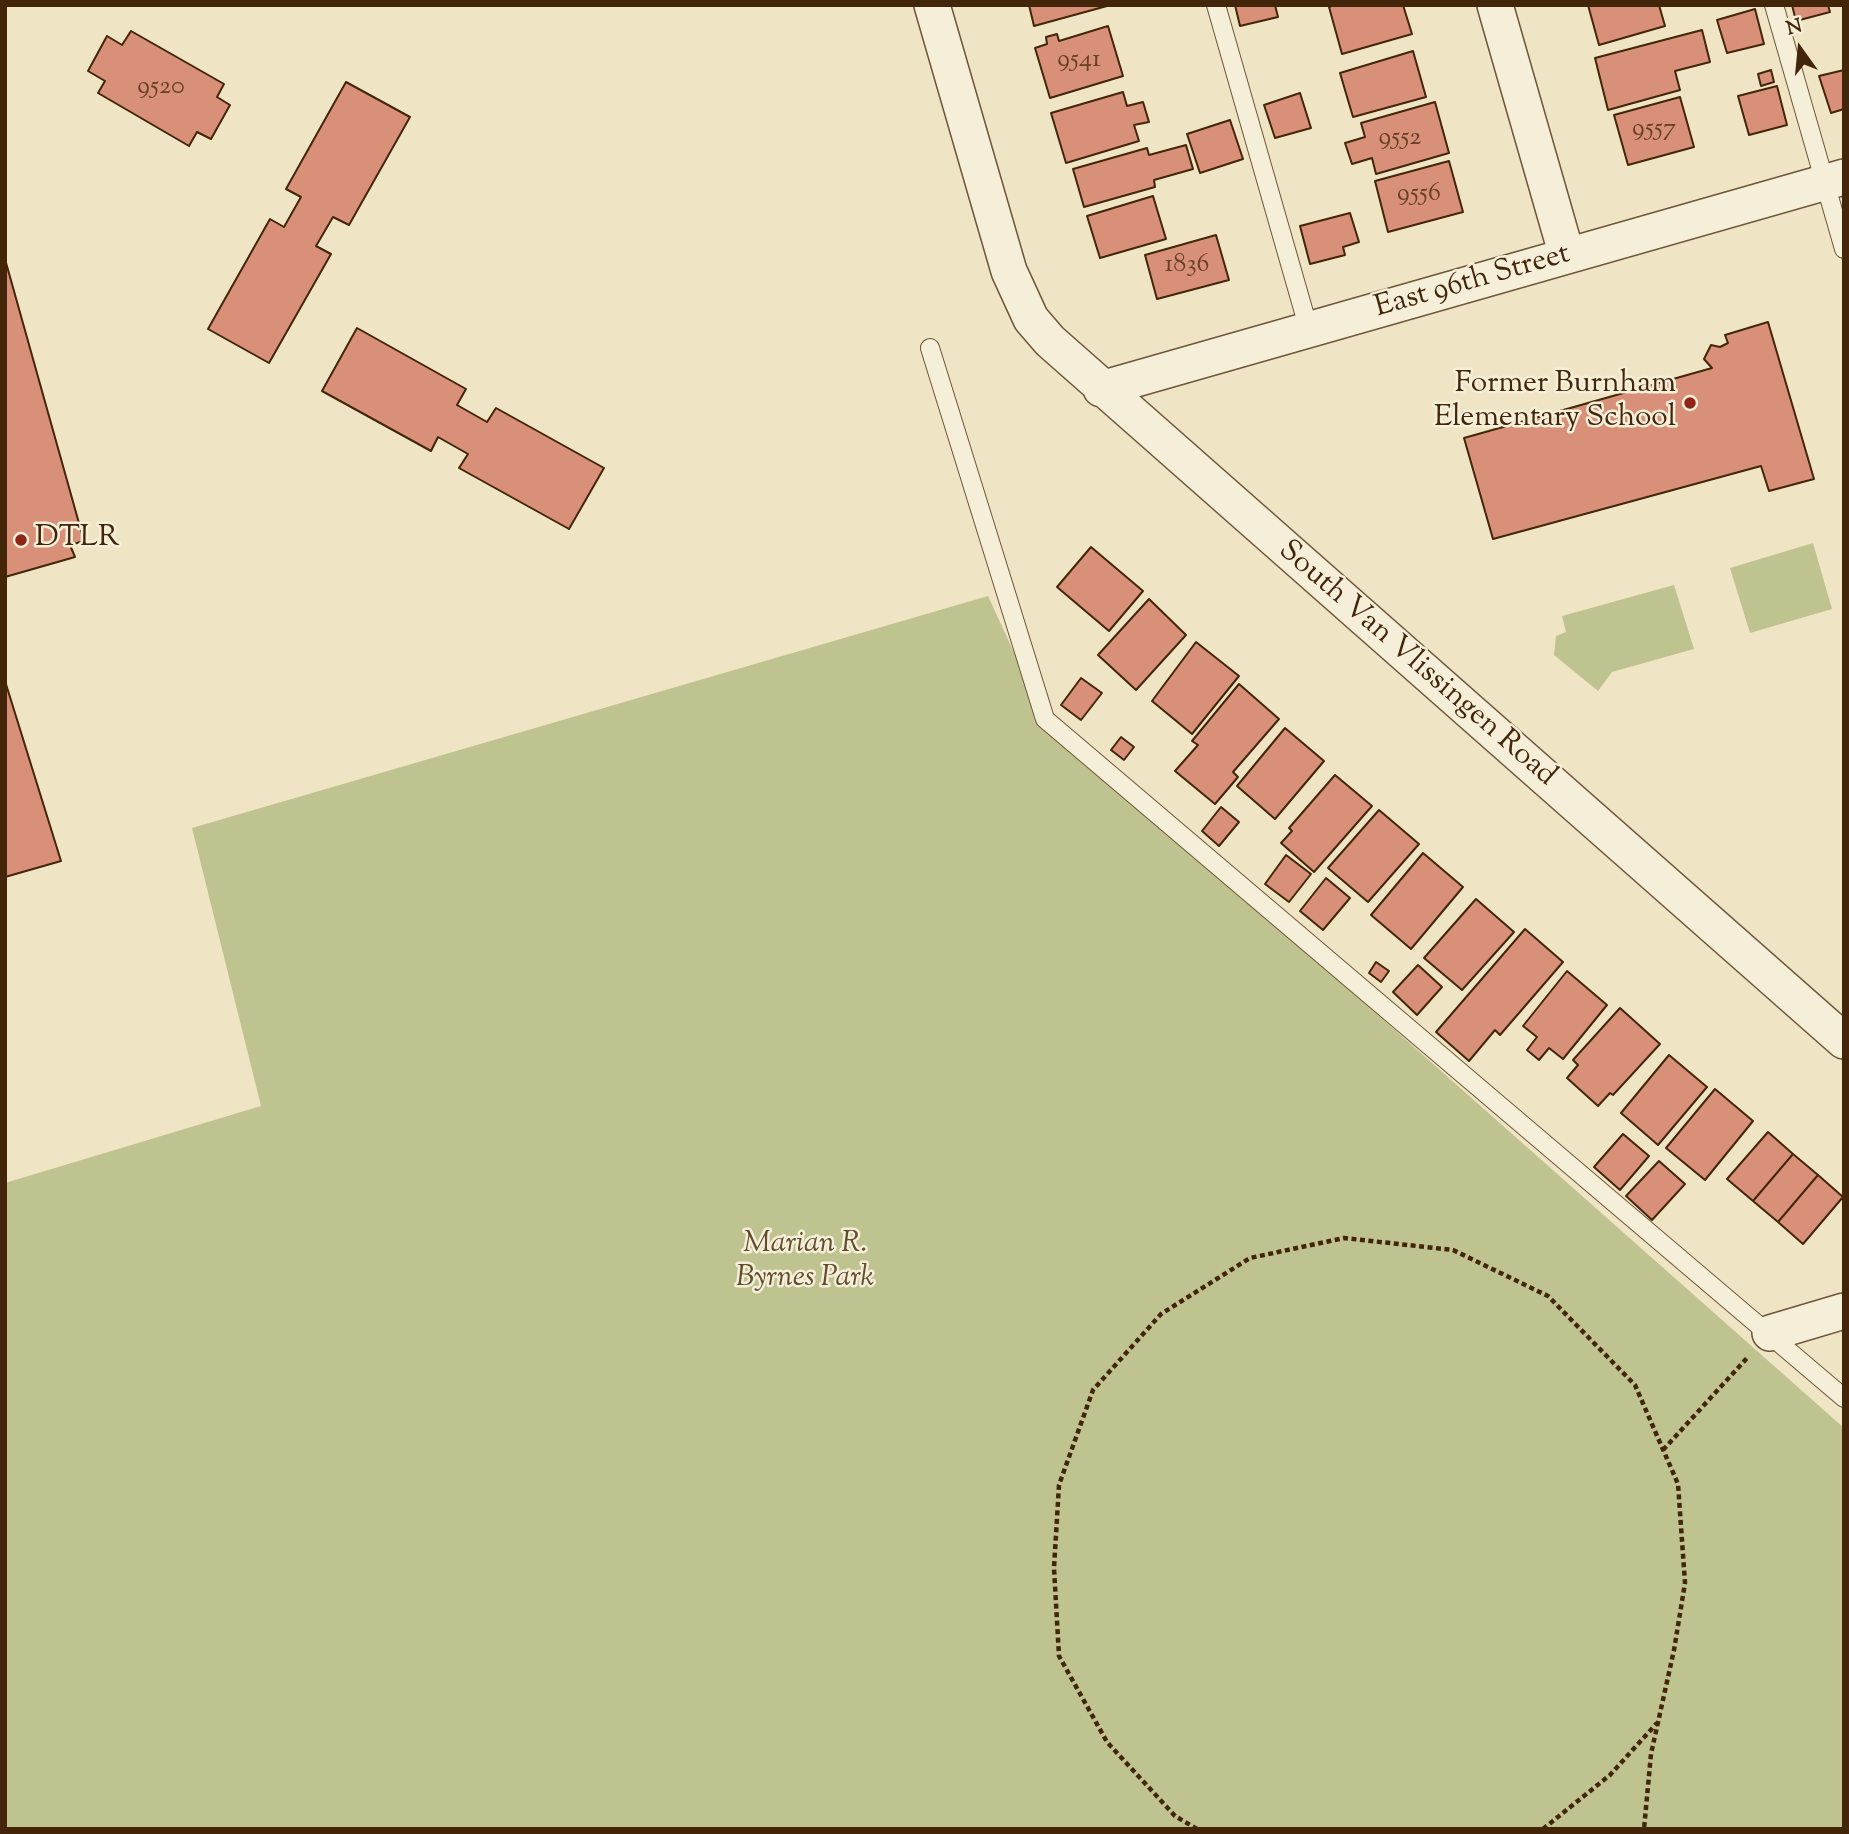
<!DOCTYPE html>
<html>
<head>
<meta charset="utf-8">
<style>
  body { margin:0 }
  #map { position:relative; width:1849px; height:1834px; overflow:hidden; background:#efe5c4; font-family:"Sorts Mill Goudy",serif }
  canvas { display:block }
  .frame { position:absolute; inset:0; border:7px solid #43250a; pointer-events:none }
  .north { position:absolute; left:1765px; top:14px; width:70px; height:70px; -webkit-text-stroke:5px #f5eed9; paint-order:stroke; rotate:345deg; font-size:19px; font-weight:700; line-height:28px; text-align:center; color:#43250a }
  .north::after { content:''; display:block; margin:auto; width:24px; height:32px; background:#43250a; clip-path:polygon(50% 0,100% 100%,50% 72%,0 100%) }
</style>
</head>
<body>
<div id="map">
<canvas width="1849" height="1834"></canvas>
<div class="frame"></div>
<div class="north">N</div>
</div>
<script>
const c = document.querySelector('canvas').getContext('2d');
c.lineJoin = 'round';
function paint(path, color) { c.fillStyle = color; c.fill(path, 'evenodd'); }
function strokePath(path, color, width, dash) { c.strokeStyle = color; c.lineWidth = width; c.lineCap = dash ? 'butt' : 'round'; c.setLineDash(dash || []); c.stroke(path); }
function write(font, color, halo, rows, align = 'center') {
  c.font = font + ' "Sorts Mill Goudy",serif'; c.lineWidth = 5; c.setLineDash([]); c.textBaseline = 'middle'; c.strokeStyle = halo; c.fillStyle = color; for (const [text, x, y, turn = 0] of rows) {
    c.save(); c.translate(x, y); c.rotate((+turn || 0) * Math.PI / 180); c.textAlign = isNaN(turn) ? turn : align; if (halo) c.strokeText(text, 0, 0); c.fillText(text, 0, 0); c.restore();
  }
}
paint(new Path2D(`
  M1813,543L1832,609L1750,633L1730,568Z
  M1674,585L1694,649L1612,672L1598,691L1554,655L1556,636L1566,632L1562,616Z
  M988,596L1045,720L1844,1428V1829H5V1183L261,1106L192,828Z`), '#bfc390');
const building = new Path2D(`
  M1029,5H1107V6L1034,26Z
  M1235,5H1275L1278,17L1240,26Z
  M1334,5H1403L1412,34L1342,54L1329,7Z
  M1588,5H1659L1665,26L1599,45Z
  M1792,5H1828L1830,12L1796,21Z
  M1755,9L1764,44L1727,53L1717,20Z
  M1108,26L1123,76L1050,98L1035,48L1047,44L1046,37L1057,34L1059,41Z
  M1702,30L1710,62L1675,71L1680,90L1608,110L1595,58Z
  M131,31L224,84L217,97L230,105L211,139L197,132L189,146L98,93L105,81L88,71L107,36L122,45Z
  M1413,51L1426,97L1353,117L1340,73Z
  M1771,70L1774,82L1761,86L1758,74Z
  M1844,70V109L1831,113L1819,76Z
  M346,82L410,117L349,225L333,217L316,246L331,254L269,363L208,329L270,219L284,227L301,197L286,189Z
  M1777,86L1787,125L1749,135L1738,96Z
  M1123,92L1127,106L1143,102L1149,122L1134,125L1139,141L1066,163L1051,113Z
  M1300,93L1311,128L1275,138L1264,105Z
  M1680,97L1694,147L1628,165L1614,115Z
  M1435,102L1449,153L1376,174L1372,158L1352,164L1345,143L1365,137L1361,123Z
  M1230,120L1243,159L1200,173L1187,134Z
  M1186,145L1193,169L1154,180L1155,187L1084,207L1073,169L1147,148L1149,155Z
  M1449,161L1463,212L1388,232L1375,181Z
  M1153,196L1166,239L1100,258L1087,216Z
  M1350,213L1359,242L1343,247L1345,255L1310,264L1300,226Z
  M1216,235L1229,280L1157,299L1145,255Z
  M5,259L84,541L70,545L75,557L5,577Z
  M1768,322L1814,479L1769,491L1761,466L1493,539L1464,438L1712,368L1704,359L1711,345L1720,347L1728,343L1725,335Z
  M357,328L466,389L457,405L487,422L496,408L604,468L569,529L459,468L468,454L438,437L431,451L322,391Z
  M1091,547L1143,591L1109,631L1057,587Z
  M1149,599L1186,635L1136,690L1098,655Z
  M1196,642L1239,676L1192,734L1152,701Z
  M1081,678L1102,693L1081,720L1061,705Z
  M5,681L61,861L5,877Z
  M1239,684L1279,719L1233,772L1238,777L1215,804L1175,771L1198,745L1192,741Z
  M1285,728L1324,761L1275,819L1237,786Z
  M1121,737L1134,747L1124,760L1111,750Z
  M1335,775L1372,806L1314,872L1281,843L1292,831L1289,828Z
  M1221,807L1239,822L1219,846L1202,831Z
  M1379,810L1419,844L1368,902L1328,868Z
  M1423,853L1463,887L1411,949L1371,915Z
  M1286,855L1311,874L1289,902L1265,884Z
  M1326,878L1350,898L1323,930L1300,911Z
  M1476,899L1514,932L1462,990L1424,958Z
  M1525,929L1563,962L1500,1035L1495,1030L1469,1061L1436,1032Z
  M1376,962L1389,971L1381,982L1369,973Z
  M1418,965L1442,987L1417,1015L1393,992Z
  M1567,971L1607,1005L1563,1059L1549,1048L1539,1060L1527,1050L1537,1037L1523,1026Z
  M1620,1008L1660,1044L1613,1095L1610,1093L1598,1106L1567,1078L1578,1065L1573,1060Z
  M1669,1055L1707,1087L1658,1145L1621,1113Z
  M1715,1089L1753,1121L1705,1180L1666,1148Z
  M1768,1132L1793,1154L1753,1201L1727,1179Z
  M1623,1134L1649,1156L1620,1190L1594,1167Z
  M1793,1154L1818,1175L1778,1222L1753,1201Z
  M1659,1161L1685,1184L1652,1220L1626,1196Z
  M1818,1175L1843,1197L1803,1244L1778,1222Z`);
paint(building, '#d99079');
strokePath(building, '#43250a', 2);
const lane = new Path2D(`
  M1216,5L1309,330
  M1774,5L1844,249
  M930,348L1045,719L1844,1398`);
const street = new Path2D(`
  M932,5L1009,271L1031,319L1050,341L1844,1041
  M1495,5L1567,256
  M1101,389L1844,177
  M1770,1333L1844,1311`);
strokePath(lane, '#6e5538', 20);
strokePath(street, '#6e5538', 38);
strokePath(new Path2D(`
  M1663,1450L1747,1358
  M1197,1829L1175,1816L1107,1742L1059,1656L1054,1568L1059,1485L1093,1390L1161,1314L1250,1258L1344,1238L1453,1250L1548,1296L1635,1385L1678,1484L1685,1583L1674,1650L1651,1754L1644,1829
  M1543,1829L1610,1775L1657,1723`), '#43250a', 4.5, [5, 3.5]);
strokePath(lane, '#f5eed9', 18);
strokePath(street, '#f5eed9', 35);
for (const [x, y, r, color] of [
  [1690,403,7,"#8f2418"],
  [21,540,7,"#8f2418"]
]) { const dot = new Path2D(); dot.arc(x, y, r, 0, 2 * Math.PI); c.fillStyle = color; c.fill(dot); strokePath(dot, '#f5eed9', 2.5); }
write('26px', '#684026', null, [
  ["9541",1079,62],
  ["9520",161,89],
  ["9557",1654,131],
  ["9552",1400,140],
  ["9556",1419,196],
  ["1836",1187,267]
]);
write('30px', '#43250a', '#f5eed9', [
  ["East 96th Street",1473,283,-16],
  ["South Van Vlissingen Road",1416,665,41]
]);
write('30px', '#43250a', '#f5eed9', [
  ["Former Burnham",1676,386],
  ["Elementary School",1676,420],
  ["DTLR",35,540,"left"]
], 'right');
write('italic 30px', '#624c2c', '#f5eed9', [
  ["Marian R.",805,1246],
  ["Byrnes Park",805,1280]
]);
</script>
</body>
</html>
